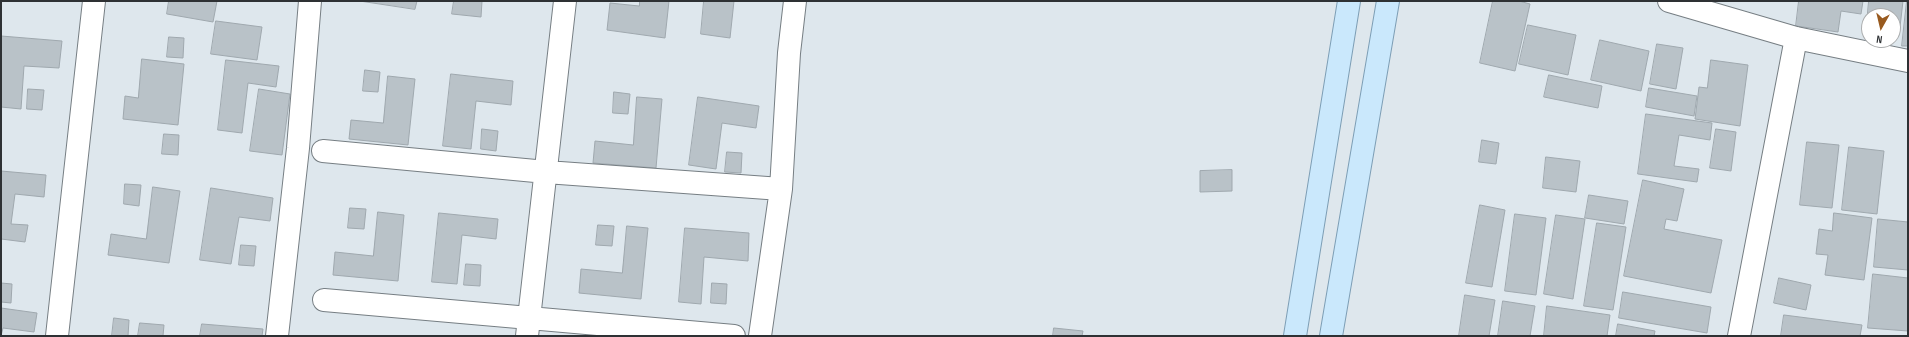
<!DOCTYPE html>
<html>
<head>
<meta charset="utf-8">
<style>
  body { margin:0 }
  #map { position:relative; width:1909px; height:337px; overflow:hidden; background:#dee7ed; font-family:"Sofia Sans Condensed",sans-serif }
  canvas { display:block }
  .frame { position:absolute; inset:0; border:2px solid #2e3134; pointer-events:none }
  .north { position:absolute; left:1861px; top:8px; width:40px; height:40px; box-sizing:border-box; background:#fff; border:1px solid #abadae; border-radius:50%; rotate:188deg; font-size:11px; font-weight:700; line-height:16px; text-align:center; color:#2e3134 }
  .north::after { content:''; display:block; margin:auto; width:14px; height:18px; background:#985a1f; clip-path:polygon(50% 0,100% 100%,50% 72%,0 100%) }
</style>
</head>
<body>
<div id="map">
<canvas width="1909" height="337"></canvas>
<div class="frame"></div>
<div class="north">N</div>
</div>
<script>
const c = document.querySelector('canvas').getContext('2d');
c.lineJoin = 'round';
function paint(path, color) { c.fillStyle = color; c.fill(path, 'evenodd'); }
function strokePath(path, color, width, dash) { c.strokeStyle = color; c.lineWidth = width; c.lineCap = dash ? 'butt' : 'round'; c.setLineDash(dash || []); c.stroke(path); }
const building = new Path2D(`
  M169,1H217L213,22L167,14Z
  M360,1H417L415,9Z
  M454,1H482L481,17L452,14Z
  M640,1H669L665,38L607,30L610,3L639,6Z
  M704,1H734L730,38L701,34Z
  M1493,1H1519L1530,4L1515,71L1480,63Z
  M1799,1H1863L1861,14L1841,11L1838,32L1796,26Z
  M1869,1H1903L1900,27L1893,26V16H1869V23H1867Z
  M1907,1H1908V46H1902Z
  M216,21L262,27L257,60L211,54Z
  M1528,25L1576,35L1568,75L1519,64Z
  M1,36L62,41L59,68L24,66L21,109L1,107Z
  M169,37L184,38L183,58L167,57Z
  M1600,40L1649,51L1641,91L1591,80Z
  M1657,44L1683,48L1676,89L1650,84Z
  M142,59L184,64L178,125L123,119L125,96L138,98Z
  M226,60L279,66L276,87L248,83L242,133L218,130Z
  M1711,60L1748,65L1740,126L1695,119L1699,87L1707,88Z
  M365,70L380,72L378,92L363,91Z
  M451,74L513,81L511,105L476,101L471,149L443,146Z
  M1549,75L1602,86L1598,108L1544,97Z
  M388,76L415,79L408,145L349,139L351,120L383,123Z
  M1649,88L1697,96L1694,116L1646,107Z
  M28,89L44,90L42,110L27,109Z
  M259,89L290,94L282,155L250,151Z
  M614,92L630,94L628,114L613,113Z
  M637,97L662,99L656,168L593,163L595,141L633,145Z
  M698,97L759,106L756,128L722,123L716,169L689,165Z
  M1646,114L1712,123L1710,140L1679,135L1674,166L1699,169L1697,182L1638,174Z
  M482,129L498,131L496,151L481,149Z
  M1716,129L1736,132L1731,171L1710,168Z
  M164,134L179,135L178,155L162,154Z
  M1482,140L1499,143L1496,164L1479,162Z
  M1807,142L1839,145L1832,208L1800,205Z
  M1849,147L1884,151L1877,214L1842,210Z
  M727,152L742,153L741,173L725,172Z
  M1546,157L1580,161L1576,192L1543,188Z
  M1232,170V191L1200,192V171Z
  M1,171L46,175L44,197L15,194L11,224L28,225L25,242L1,239Z
  M1643,180L1684,189L1677,221L1666,219L1664,229L1722,240L1711,293L1624,276Z
  M125,184L141,185L139,206L124,204Z
  M153,187L180,191L169,263L108,255L111,234L146,239Z
  M211,188L273,198L270,221L239,217L231,264L200,260Z
  M1589,195L1628,201L1624,224L1585,218Z
  M1480,205L1505,210L1492,287L1466,283Z
  M350,208L366,209L364,229L348,228Z
  M378,212L404,215L398,281L333,275L335,252L373,256Z
  M439,213L498,219L496,239L462,235L457,284L432,282Z
  M1834,213L1872,218L1864,280L1825,275L1828,255L1816,254L1819,229L1832,231Z
  M1515,214L1546,218L1536,295L1505,291Z
  M1556,215L1585,219L1573,299L1544,294Z
  M1878,219L1908,222V270L1874,267Z
  M1597,223L1626,227L1613,310L1584,306Z
  M598,225L614,226L612,246L596,245Z
  M627,226L648,228L641,299L579,293L581,269L622,273Z
  M685,228L749,233L748,261L704,257L701,304L679,302Z
  M241,245L256,246L254,266L239,265Z
  M466,264L481,265L480,286L464,285Z
  M1873,274L1908,278V331L1868,328Z
  M1779,278L1811,285L1806,310L1774,303Z
  M1,283L12,284L11,303L1,302Z
  M712,283L727,284L726,304L711,303Z
  M1623,292L1711,307L1707,333L1619,318Z
  M1465,295L1495,300L1489,336H1459Z
  M1503,301L1535,306L1530,336H1498Z
  M1547,306L1610,315L1607,336H1544Z
  M1,308L37,313L34,332L3,328L1,336Z
  M1784,315L1862,325L1860,336H1781Z
  M114,318L129,320L128,336H112Z
  M140,323L164,325L163,336H138Z
  M202,324L263,329L262,336H200Z
  M1618,324L1655,331L1654,336H1616Z
  M1054,328L1083,331L1082,336H1053Z`);
paint(building, '#b9c2c8');
strokePath(building, '#9fa8ae', 1);
const minor = new Path2D(`
  M1669,1L1796,38L1908,61
  M323,151L546,172L781,189
  M324,300L734,336
  M57,336L94,1
  M277,336L298,148L310,1
  M527,336L565,1
  M760,336L781,189L789,53L795,1
  M1739,336L1796,38`);
const major = new Path2D(`
  M1295,336L1349,1
  M1331,336L1388,1`);
strokePath(minor, '#767e83', 24);
strokePath(major, '#7d9eb5', 24);
strokePath(minor, '#fff', 22);
strokePath(major, '#cae8fc', 22);
</script>
</body>
</html>
